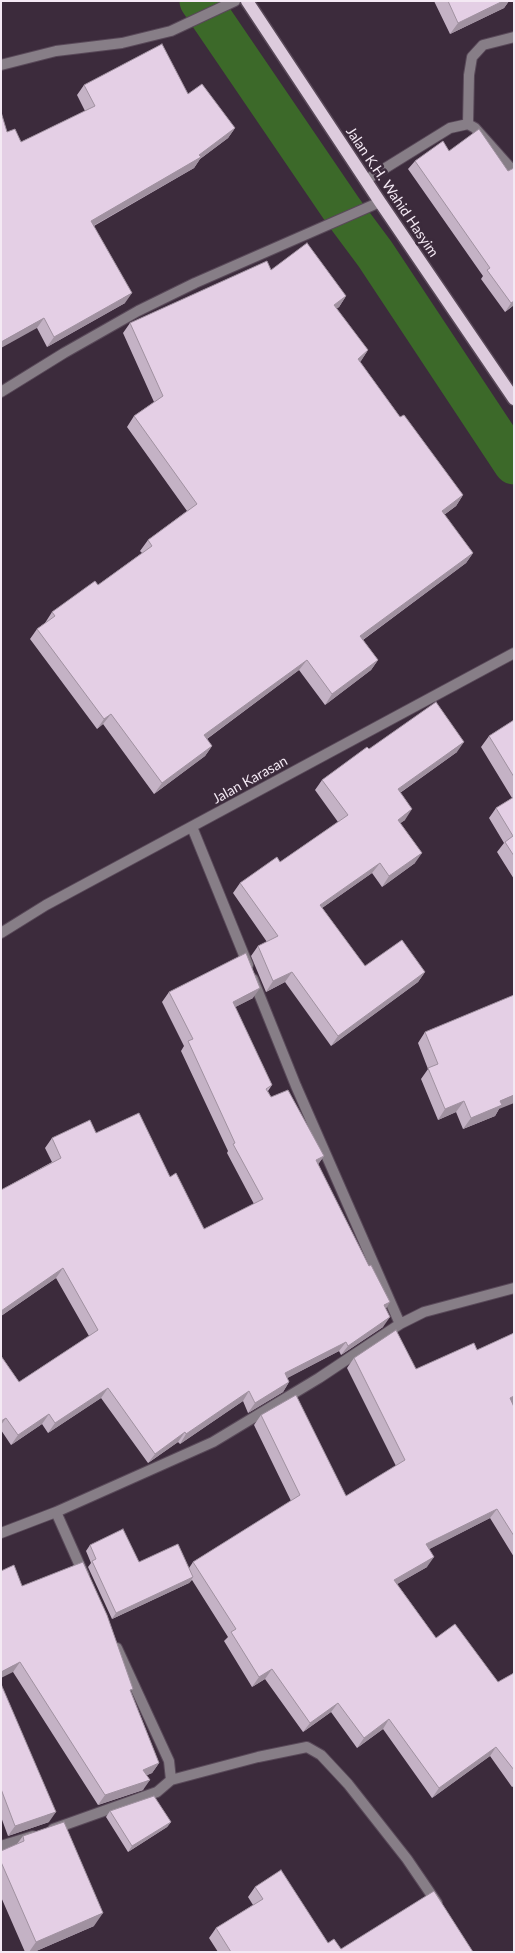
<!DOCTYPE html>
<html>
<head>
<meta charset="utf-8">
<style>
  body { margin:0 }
  #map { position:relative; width:515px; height:1953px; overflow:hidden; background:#3c2b3c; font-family:Lato,sans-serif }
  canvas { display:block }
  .frame { position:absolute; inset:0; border:2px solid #f4e9f4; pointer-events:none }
</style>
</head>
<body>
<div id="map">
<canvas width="515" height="1953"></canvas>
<div class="frame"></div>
</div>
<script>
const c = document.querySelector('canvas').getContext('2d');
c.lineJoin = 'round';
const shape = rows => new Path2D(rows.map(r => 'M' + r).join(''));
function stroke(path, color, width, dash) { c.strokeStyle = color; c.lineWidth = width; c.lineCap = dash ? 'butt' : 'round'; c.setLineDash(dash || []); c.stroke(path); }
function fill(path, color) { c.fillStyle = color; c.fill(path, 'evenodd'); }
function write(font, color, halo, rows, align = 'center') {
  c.font = font + ' Lato,sans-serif'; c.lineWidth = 5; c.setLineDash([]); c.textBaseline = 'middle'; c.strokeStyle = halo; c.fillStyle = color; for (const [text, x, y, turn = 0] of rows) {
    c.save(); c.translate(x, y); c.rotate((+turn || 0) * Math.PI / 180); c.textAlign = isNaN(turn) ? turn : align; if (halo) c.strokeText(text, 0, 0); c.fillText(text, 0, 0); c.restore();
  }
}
stroke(shape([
  [200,1,343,211,375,254,514,464]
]), '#3c6929', 41);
const street = shape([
  [1,65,56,51,122,43,171,31,235,1],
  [468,124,469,75,472,57,483,45,514,37],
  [366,180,450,128,468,124,475,128,514,172],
  [1,392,64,353,138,311,195,283,380,202],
  [192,827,248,965],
  [1,933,46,905,514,653],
  [253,979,296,1086,400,1324],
  [56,1512,84,1575],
  [1,1533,56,1512,213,1442,319,1378,400,1324,424,1312,514,1288],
  [171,1780,258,1757,307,1747,321,1755,348,1784,407,1859,437,1903],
  [53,1829,157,1792,171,1780,169,1761,117,1648],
  [1,1846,33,1836]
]);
const primary = shape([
  [247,1,380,202,514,399]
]);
stroke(street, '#594959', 12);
stroke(primary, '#594959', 15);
stroke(street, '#877e87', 10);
stroke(primary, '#ddcbdd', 12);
fill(shape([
  [434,1,509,1,504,8,450,34],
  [84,85,188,94,235,128,228,138,200,159,194,168,94,226,125,303,47,347,37,328,7,132,21,142,85,111,77,95],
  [449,151,508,171,514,168,514,305,505,312,481,279,483,276,408,169,415,161],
  [271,270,346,296,339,307,336,309,368,350,360,362,400,417,463,495,456,506,444,515,473,553,466,563,363,640,378,660,371,670,325,705,299,670,207,739,212,746,205,756,154,794,103,724,97,729,30,639,37,629,45,623,52,612,98,585,142,553,140,551,148,540,187,511,127,427,134,416,154,402,123,333,130,323],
  [514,720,514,879,497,852,504,843,489,818,496,808,512,798,481,747,489,736],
  [369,749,457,752,400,793,405,820,400,823,415,863,382,887,372,873,322,908,365,966,425,972,418,982,331,1046,285,982,266,992,251,956,258,946,267,942,233,893,240,883,280,862,338,822,315,790,322,780],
  [169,992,253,998,235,1007,272,1085,268,1091,271,1097,324,1156,318,1164,386,1309,383,1327,341,1355,339,1351,287,1378,289,1382,283,1392,248,1413,243,1401,180,1444,178,1442,148,1463,101,1398,48,1433,42,1424,11,1445,1,1430,1,1356,19,1382,89,1336,56,1278,1,1316,1,1190,52,1162,45,1148,52,1138,96,1133,170,1177,204,1229,254,1204,227,1153,228,1151,181,1051,184,1046,162,1002],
  [425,1032,499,1109,495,1116,463,1129,456,1112,438,1120,421,1079,428,1069,418,1043],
  [514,1333,514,1403,512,1403,514,1407,514,1557,490,1518,429,1549,427,1567,397,1584,436,1638,498,1682,514,1673,514,1786,512,1787,490,1756,432,1798,383,1729,357,1748,331,1712,303,1732,265,1679,252,1687,224,1641,228,1637,192,1580,189,1583,112,1619,88,1567,91,1563,86,1551,90,1545,139,1562,189,1568,193,1562,291,1501,254,1425,261,1415,346,1496,396,1466,347,1368,354,1358,416,1369,477,1350],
  [22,1586,131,1692,159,1763,152,1773,147,1775,143,1790,98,1805,13,1672],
  [1,1684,49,1822,8,1836,1,1817],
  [110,1811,171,1822,167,1827,128,1852,106,1817],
  [23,1836,94,1926,34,1952,25,1952,1,1897,1,1851,17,1844],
  [255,1887,328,1943,341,1949,473,1952,218,1952,209,1938,216,1928,253,1905,248,1897]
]), '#c4b2c5');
fill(shape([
  [503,1,509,1,504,8,450,34,458,23],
  [235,128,228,138,200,159,194,168,84,231,91,221,199,155],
  [132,293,125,303,47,347,54,337],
  [346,296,339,307,326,316,334,305],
  [514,301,514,305,505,312,511,303],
  [44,318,37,328,1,348,1,342],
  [368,350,361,361,350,369,358,359],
  [463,495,456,506,434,522,442,511],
  [473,553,466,563,353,647,360,636],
  [307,660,299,670,197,746,204,735],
  [378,660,371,670,325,705,332,694],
  [111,714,103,724,97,729,104,719],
  [464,742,457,752,391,799,398,789],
  [212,746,205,756,154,794,162,783],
  [412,809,405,820,391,830,398,820],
  [422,853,415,863,382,887,389,876],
  [380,863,372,873,312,915,320,905],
  [292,972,285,982,266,992,273,981],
  [425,972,418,982,331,1046,338,1036],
  [260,988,253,998,226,1012,233,1002],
  [514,1095,514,1103,499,1109,495,1116,463,1129,471,1118,500,1101],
  [464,1101,456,1112,438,1120,445,1109],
  [324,1156,317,1166,316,1160],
  [63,1268,56,1278,1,1316,1,1311],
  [390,1302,384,1312,384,1305],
  [390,1317,383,1327,341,1355,348,1346],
  [346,1342,339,1351,278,1383,285,1373],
  [289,1382,283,1392,248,1413,255,1403],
  [108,1388,101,1398,48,1433,55,1423],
  [249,1391,243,1401,180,1444,186,1434],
  [514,1396,514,1403,503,1408,510,1398],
  [49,1414,42,1424,11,1445,18,1435],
  [6,1418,1,1425,1,1421],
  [185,1432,178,1442,148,1463,155,1454],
  [497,1509,490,1518,420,1554,426,1544],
  [434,1557,427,1567,387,1590,394,1580],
  [193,1577,189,1583,112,1619,116,1613],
  [20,1662,13,1672,1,1678,1,1672],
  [272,1669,265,1679,252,1687,259,1677],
  [338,1703,331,1712,303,1732,310,1723],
  [389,1719,383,1729,357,1748,364,1738],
  [496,1747,490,1756,432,1798,439,1788],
  [159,1763,152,1773,136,1780,143,1770],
  [150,1780,143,1790,98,1805,105,1795],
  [56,1812,49,1822,8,1836,15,1826],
  [171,1822,167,1827,128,1852,132,1846],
  [103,1913,94,1926,34,1952,29,1952,36,1942]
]), '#a091a0');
const building = shape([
  [448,1,503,1,458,23,448,1],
  [162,44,188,94,202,84,235,128,199,155,201,157,91,221,132,293,54,337,44,318,1,342,1,112,7,132,15,129,21,142,95,106,84,85,162,44],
  [479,129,508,171,514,168,514,301,511,303,487,270,490,268,415,161,443,141,449,151,479,129],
  [307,243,346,296,334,305,368,350,358,359,400,417,404,415,463,495,442,511,473,553,360,636,378,660,332,694,307,660,204,735,212,746,162,783,111,714,104,719,37,629,55,616,52,612,95,581,98,585,152,546,148,540,197,504,134,416,163,396,130,323,267,261,271,270,307,243],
  [436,702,464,742,398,789,412,809,398,820,422,853,389,876,380,863,320,905,365,966,402,940,425,972,338,1036,292,972,273,981,258,946,278,936,240,883,277,857,280,862,348,815,322,780,367,747,369,749,436,702],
  [514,720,514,777,489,736,514,720],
  [514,797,514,856,505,842,513,836,496,808,514,797],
  [246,953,260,988,233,1002,272,1085,266,1089,271,1097,288,1090,324,1156,316,1160,369,1266,371,1265,390,1302,384,1305,390,1317,348,1346,346,1342,285,1373,289,1382,255,1403,249,1391,186,1434,185,1432,155,1454,108,1388,55,1423,49,1414,18,1435,6,1418,1,1421,1,1356,19,1382,98,1330,63,1268,1,1311,1,1190,61,1158,52,1138,90,1120,96,1133,139,1113,170,1177,176,1173,204,1229,263,1199,233,1144,235,1143,188,1041,193,1039,169,992,246,953],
  [514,995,514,1095,500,1101,502,1105,471,1118,464,1101,445,1109,428,1068,438,1064,425,1032,514,995],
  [396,1330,416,1369,474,1343,477,1350,514,1333,514,1396,510,1398,514,1407,514,1536,497,1509,426,1544,434,1557,394,1580,436,1638,455,1624,498,1682,514,1673,514,1770,496,1747,439,1788,389,1719,364,1738,338,1703,310,1723,272,1669,259,1677,231,1632,236,1629,193,1562,300,1495,261,1415,296,1395,346,1496,405,1460,354,1358,396,1330],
  [123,1529,139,1562,178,1544,193,1577,116,1613,92,1561,96,1559,90,1545,123,1529],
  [83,1562,107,1615,133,1689,130,1690,159,1763,143,1770,150,1780,105,1795,20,1662,1,1672,1,1571,14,1565,22,1586,83,1562],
  [1,1684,56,1812,15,1826,1,1789,1,1684],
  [154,1796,171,1822,132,1846,110,1811,154,1796],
  [64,1822,103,1913,36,1942,1,1862,1,1851,24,1841,23,1836,64,1822],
  [281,1870,328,1943,334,1939,341,1949,434,1891,473,1952,231,1952,216,1928,263,1899,255,1887,281,1870]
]);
fill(building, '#e4cfe5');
stroke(building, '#a091a0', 1);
write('14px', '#f4e9f4', '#3c2b3c', [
  ["Jalan K.H. Wahid Hasyim",392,192,56],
  ["Jalan Karasan",250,780,-29]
]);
</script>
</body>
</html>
